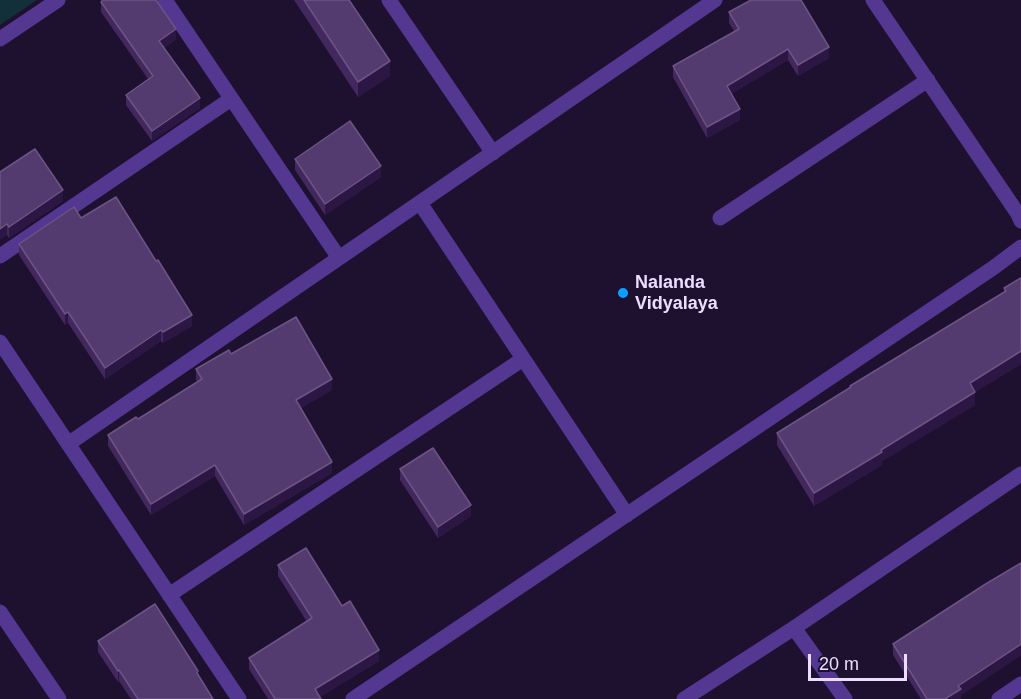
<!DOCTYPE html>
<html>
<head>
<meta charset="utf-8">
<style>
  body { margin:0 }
  #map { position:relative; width:1021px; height:699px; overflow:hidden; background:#1e102f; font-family:Arial,sans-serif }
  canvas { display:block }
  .scale { position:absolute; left:808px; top:654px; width:99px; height:27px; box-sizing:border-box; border:3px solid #ebddff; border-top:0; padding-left:8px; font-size:18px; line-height:21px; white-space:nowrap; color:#ebddff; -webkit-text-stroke:4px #1e102f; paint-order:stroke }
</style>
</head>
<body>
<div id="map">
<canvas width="1021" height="699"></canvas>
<div class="scale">20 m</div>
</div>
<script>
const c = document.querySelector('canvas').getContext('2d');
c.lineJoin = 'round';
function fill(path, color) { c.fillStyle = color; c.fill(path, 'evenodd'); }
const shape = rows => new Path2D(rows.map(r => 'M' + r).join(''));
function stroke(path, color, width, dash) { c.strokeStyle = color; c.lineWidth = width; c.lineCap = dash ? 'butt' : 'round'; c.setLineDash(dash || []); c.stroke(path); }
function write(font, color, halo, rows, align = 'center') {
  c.font = font + ' Arial,sans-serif'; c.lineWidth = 5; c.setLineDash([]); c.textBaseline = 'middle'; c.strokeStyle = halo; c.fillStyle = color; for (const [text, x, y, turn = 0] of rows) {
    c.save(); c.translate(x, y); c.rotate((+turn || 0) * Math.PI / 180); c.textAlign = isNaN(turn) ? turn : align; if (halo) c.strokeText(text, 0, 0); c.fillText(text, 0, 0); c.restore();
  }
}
fill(shape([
  [0,0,37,0,0,25]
]), '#123039');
stroke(shape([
  [165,0,339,258],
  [389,0,493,153],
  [873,0,1018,214,1021,221],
  [0,39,58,0],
  [420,203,627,515],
  [720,218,928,80],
  [0,256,231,99],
  [0,342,239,699],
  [68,444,715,0],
  [169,595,523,359],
  [794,628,845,699],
  [353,699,993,268,1021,247],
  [999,699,1021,684]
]), '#543791', 15);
stroke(shape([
  [0,612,59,699],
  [684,699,794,628,1021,474]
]), '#543791', 15);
fill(shape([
  [294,0,349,0,390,76,358,97],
  [101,2,176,39,164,48,200,108,152,141,126,105,126,95,148,79,101,12],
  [729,12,829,58,798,76,788,60,731,94,740,120,707,138,673,77,673,66,734,31,729,23],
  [295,159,381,177,325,215,295,170],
  [0,172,63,201,9,238,7,235],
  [81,218,192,326,163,343,161,341,105,379,68,323,65,325,19,255,19,244],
  [1021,278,1021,364,975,392,975,405,882,461,882,465,814,506,777,445,777,433,850,388,850,386,1004,292,1004,288],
  [231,354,332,390,301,408,332,473,244,525,215,476,151,515,108,446,108,435,138,419,198,382,196,380,196,369],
  [400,469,471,516,438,538,400,480],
  [1021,563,1021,655,961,695,961,699,921,699,893,655,893,644],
  [278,565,342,606,379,661,320,697,321,699,268,699,249,669,249,658,307,622,278,576],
  [98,641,198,675,213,699,131,699,119,681,118,682,98,652]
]), '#42285d');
fill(shape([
  [176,29,176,39,159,51,159,41],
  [829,47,829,58,798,76,798,65],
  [788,49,788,60,727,97,727,86],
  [390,61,390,76,358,97,358,82],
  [200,98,200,108,152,141,152,131],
  [740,109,740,120,707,138,707,127],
  [381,166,381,177,325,215,325,204],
  [63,190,63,201,9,238,9,227],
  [7,224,7,235,0,240,0,229],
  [68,312,68,323,65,325,65,314],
  [192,315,192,326,163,343,163,332],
  [161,330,161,341,105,379,105,368],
  [1021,351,1021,364,970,395,970,383],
  [332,379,332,390,296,411,296,400],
  [975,392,975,405,882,461,882,465,814,506,814,493,881,450],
  [332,462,332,473,244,525,244,514],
  [215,465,215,476,151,515,151,504],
  [471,505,471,516,438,538,438,527],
  [1021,644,1021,655,961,695,961,699,945,699,958,686],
  [379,650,379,661,317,699,315,689],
  [119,670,119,681,118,682,118,671]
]), '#2c1643');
const building = shape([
  [103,0,156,0,176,29,159,41,200,98,152,131,126,95,153,76,101,2,103,0],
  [304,0,349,0,390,61,358,82,304,0],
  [751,0,801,0,829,47,798,65,788,49,727,86,740,109,707,127,673,66,739,29,729,12,751,0],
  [350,121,381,166,325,204,295,159,350,121],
  [35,149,63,190,9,227,7,224,0,229,0,172,35,149],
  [116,197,156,261,158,260,192,315,163,332,161,330,105,368,68,312,65,314,19,244,74,207,81,218,116,197],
  [1021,278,1021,351,970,383,975,392,881,450,882,452,814,493,777,433,851,387,850,386,1006,291,1004,288,1021,278],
  [296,317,332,379,296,400,332,462,244,514,215,465,151,504,108,435,136,417,138,419,202,379,196,369,229,350,231,354,296,317],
  [433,448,471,505,438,527,400,469,433,448],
  [306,548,342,606,350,601,379,650,315,689,321,699,275,699,249,658,312,618,278,565,306,548],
  [1021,563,1021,644,958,686,961,689,945,699,927,699,893,644,984,585,1021,563],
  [155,604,198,671,197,673,213,699,138,699,119,670,118,671,98,641,155,604]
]);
fill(building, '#543b6f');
stroke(building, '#6c5485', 1.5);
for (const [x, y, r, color] of [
  [623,293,6,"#09a1ff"]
]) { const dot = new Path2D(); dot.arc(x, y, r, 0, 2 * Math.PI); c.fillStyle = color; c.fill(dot); stroke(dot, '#1e102f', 2); }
write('bold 18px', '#ebddff', '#1e102f', [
  ["Nalanda",635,283],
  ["Vidyalaya",635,304]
], 'left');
</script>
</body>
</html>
